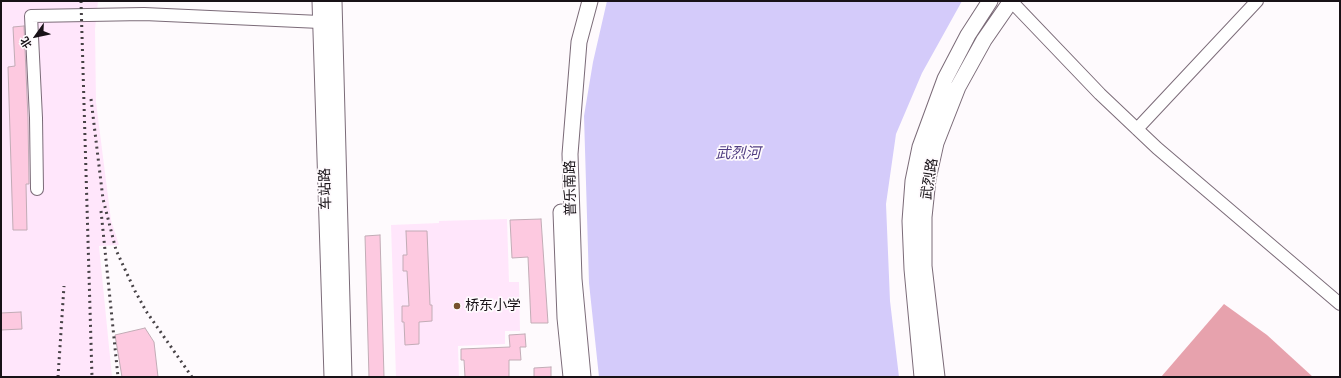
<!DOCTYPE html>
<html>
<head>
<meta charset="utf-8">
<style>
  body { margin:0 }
  #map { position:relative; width:1341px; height:378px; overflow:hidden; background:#fefafd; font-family:Helvetica,"Noto Sans SC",sans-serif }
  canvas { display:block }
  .frame { position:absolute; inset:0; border:2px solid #181217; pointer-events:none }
  .north { position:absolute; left:16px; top:16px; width:40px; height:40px; -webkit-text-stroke:3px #fefafd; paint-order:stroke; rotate:237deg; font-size:11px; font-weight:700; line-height:16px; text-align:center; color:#181217 }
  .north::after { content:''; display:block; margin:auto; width:14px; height:18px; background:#181217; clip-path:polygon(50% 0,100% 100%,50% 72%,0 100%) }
</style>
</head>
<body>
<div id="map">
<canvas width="1341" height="378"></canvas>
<div class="frame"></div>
<div class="north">北</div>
</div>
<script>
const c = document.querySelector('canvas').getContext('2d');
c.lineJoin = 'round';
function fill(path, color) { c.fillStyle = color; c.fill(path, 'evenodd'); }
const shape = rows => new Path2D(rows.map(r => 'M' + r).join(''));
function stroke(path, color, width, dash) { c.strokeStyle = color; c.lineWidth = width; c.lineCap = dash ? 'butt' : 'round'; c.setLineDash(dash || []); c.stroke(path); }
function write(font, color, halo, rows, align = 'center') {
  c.font = font + ' Helvetica,"Noto Sans SC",sans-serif'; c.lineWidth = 3.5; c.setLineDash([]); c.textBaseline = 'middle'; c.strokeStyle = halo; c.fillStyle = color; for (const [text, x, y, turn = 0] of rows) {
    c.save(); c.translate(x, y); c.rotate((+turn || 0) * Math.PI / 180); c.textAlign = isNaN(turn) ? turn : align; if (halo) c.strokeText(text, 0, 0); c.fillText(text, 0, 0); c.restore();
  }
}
fill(shape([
  [1,1,98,1,95,29,96,102,111,220,119,245,99,246,112,377,1,377],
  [507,219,509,282,519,282,520,331,505,331,505,344,458,346,459,377,396,377,391,225,439,223,439,221]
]), '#ffe6fb');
fill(shape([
  [1224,304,1267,335,1313,377,1161,377]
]), '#e7a2ad');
fill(shape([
  [607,1,962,1,922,73,896,134,886,204,890,301,899,377,599,377,589,283,584,116,593,62]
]), '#d4cbfa');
const building = shape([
  [24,26,28,118,29,184,26,184,27,230,13,230,8,67,15,66,13,27,24,26],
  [541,219,548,323,531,323,528,257,512,258,510,220,541,219],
  [406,231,427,231,430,305,432,305,432,321,419,322,419,344,405,345,404,322,402,322,402,306,409,306,407,271,403,271,403,255,407,255,406,231],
  [380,235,384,377,369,377,365,236,380,235],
  [21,312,22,329,1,330,1,313,21,312],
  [145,328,154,342,158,377,122,377,115,335,145,328],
  [525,334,526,347,520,347,521,360,509,360,509,377,465,377,464,360,461,360,461,349,510,347,509,335,525,334],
  [551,367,551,377,534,377,534,368,551,367]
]);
fill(building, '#fdc9e0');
stroke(building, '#c2acb6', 1);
const minor = shape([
  [1011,1,1100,94,1157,148,1340,304],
  [1137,129,1257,1],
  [37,189,36,118,31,16,144,14,320,22]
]);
const major = shape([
  [320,1,332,377],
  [334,1,344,377],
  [561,212,565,318,571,377],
  [583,377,574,279,570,154,579,42,590,1],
  [922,377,912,269,910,221,913,181,920,147,945,79,968,35,990,1],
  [937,377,924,266,924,217,928,179,936,143,958,87,984,40,1011,1]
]);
const highway = shape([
  [1011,1,1012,1]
]);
stroke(minor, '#7b6b78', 14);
stroke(major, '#7b6b78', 17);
stroke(highway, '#7b6b78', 19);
stroke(minor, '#fff', 12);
stroke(major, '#fff', 15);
stroke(highway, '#fff', 17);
stroke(shape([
  [81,1,92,377],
  [91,99,103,199,116,250,135,291,146,311,192,377],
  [101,211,118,377],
  [58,377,64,286]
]), '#474246', 3, [2, 4]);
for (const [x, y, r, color] of [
  [457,306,4,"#76512c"]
]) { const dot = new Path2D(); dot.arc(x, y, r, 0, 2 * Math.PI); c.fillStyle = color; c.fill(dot); stroke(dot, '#fefafd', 1.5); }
write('14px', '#181217', '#fefafd', [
  ["武烈路",930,179,-81],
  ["普乐南路",571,188,-91],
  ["车站路",326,189,-92]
]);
write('14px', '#181217', '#fefafd', [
  ["桥东小学",465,306]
], 'left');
write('italic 15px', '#503d82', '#fefafd', [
  ["武烈河",738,154]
]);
</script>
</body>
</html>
